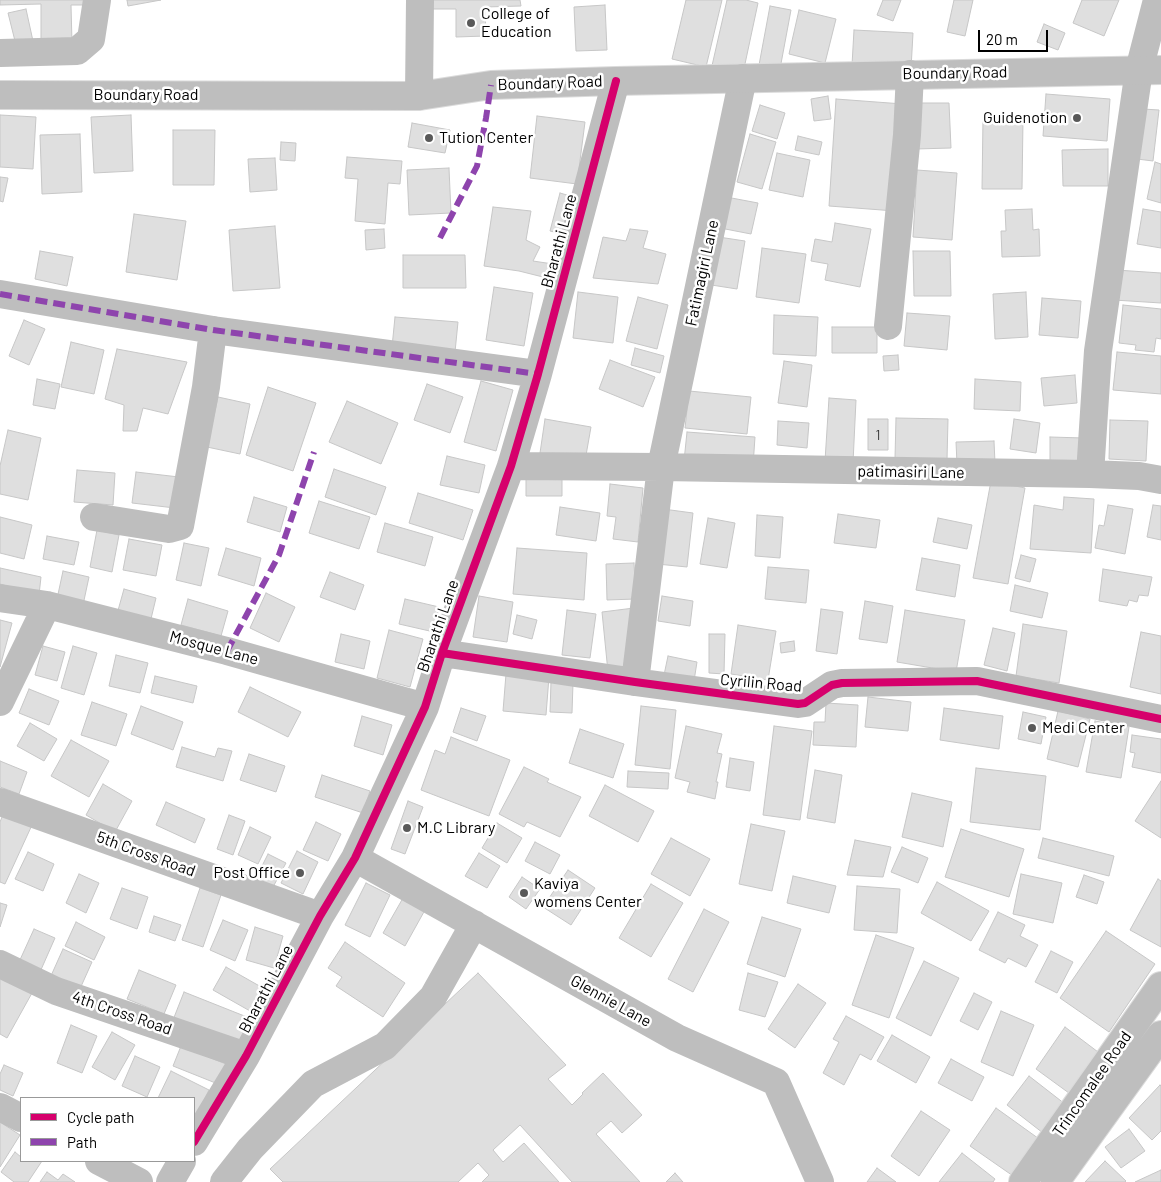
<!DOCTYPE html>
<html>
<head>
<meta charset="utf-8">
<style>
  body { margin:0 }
  #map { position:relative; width:1161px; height:1182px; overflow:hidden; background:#fff; font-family:Barlow,sans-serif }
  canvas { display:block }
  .legend { position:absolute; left:20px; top:1097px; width:175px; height:65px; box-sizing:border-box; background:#fff; border:1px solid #999; margin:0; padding:6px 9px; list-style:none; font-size:15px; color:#000 }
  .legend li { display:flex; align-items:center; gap:10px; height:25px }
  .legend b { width:25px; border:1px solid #999 }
  .scale { position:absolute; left:978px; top:30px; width:70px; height:22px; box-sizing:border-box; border:2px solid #000; border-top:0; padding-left:6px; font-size:15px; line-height:18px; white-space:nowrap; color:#000; -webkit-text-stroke:4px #fff; paint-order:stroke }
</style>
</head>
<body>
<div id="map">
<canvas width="1161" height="1182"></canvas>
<ul class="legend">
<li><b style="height:6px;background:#d6006c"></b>Cycle path</li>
<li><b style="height:6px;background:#8e44ad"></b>Path</li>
</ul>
<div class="scale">20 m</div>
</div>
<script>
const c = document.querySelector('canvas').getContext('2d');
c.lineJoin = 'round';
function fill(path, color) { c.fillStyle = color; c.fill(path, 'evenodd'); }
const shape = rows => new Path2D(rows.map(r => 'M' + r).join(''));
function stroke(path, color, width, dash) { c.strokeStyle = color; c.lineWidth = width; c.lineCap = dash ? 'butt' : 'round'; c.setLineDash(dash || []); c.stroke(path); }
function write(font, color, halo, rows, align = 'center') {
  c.font = font + ' Barlow,sans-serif'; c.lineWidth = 5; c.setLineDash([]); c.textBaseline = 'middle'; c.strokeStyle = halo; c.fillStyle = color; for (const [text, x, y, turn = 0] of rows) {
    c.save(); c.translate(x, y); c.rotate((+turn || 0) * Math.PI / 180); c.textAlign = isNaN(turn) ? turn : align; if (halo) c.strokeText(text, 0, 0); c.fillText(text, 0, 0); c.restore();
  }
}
const building = shape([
  [0,0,89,0,89,5,71,5,72,43,41,44,41,4,0,5,0,0],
  [127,0,161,0,128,6,127,0],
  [430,0,520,0,521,6,485,7,486,36,456,37,456,9,431,9,430,0],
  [686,0,722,0,706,67,672,59,686,0],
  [727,0,746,0,758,3,742,78,711,70,727,0],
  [883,0,901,0,893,21,877,15,883,0],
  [954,0,973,0,965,36,947,32,954,0],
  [1082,0,1119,0,1104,36,1073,23,1082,0],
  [605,5,607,50,576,51,574,7,605,5],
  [770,6,791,10,780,69,759,65,770,6],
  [26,9,33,41,16,45,8,13,26,9],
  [799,10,836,19,825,63,789,54,799,10],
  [1044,24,1065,33,1058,50,1037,42,1044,24],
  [854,30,913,33,911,69,852,65,854,30],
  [1046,94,1110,99,1107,141,1043,136,1046,94],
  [828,96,831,119,814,121,811,99,828,96],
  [836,99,903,104,895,211,829,206,836,99],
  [914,103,949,103,951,148,916,149,914,103],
  [760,105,785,113,777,139,752,131,760,105],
  [1143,109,1159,110,1153,161,1137,159,1143,109],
  [0,115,36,117,33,169,0,167,0,115],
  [131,115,133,171,94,173,91,117,131,115],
  [537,116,585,122,577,184,530,178,537,116],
  [983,119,1023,120,1022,189,982,189,983,119],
  [412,123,450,130,445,153,408,147,412,123],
  [173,130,215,130,214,185,173,185,173,130],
  [80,134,82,192,42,194,40,135,80,134],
  [750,134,776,142,762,189,737,182,750,134],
  [798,136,822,142,819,155,795,150,798,136],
  [281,142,296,143,295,161,280,160,281,142],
  [1108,149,1108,186,1063,186,1062,150,1108,149],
  [777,153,810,160,803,197,769,190,777,153],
  [347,157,402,161,400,184,388,183,385,224,355,221,358,179,345,178,347,157],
  [275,158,277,190,250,192,248,159,275,158],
  [1155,162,1161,164,1161,203,1147,199,1155,162],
  [449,168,451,213,409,215,407,170,449,168],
  [917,170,957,173,952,240,913,237,917,170],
  [0,177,8,178,3,202,0,201,0,177],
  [560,193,577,198,567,235,550,231,560,193],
  [721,196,758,203,751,234,715,227,721,196],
  [493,207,531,211,526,240,540,247,533,261,553,264,543,277,519,271,484,266,493,207],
  [1032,209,1033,230,1039,229,1040,256,1002,257,1001,231,1006,231,1005,210,1032,209],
  [1143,209,1161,212,1161,248,1137,244,1143,209],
  [134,214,186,221,177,280,126,272,134,214],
  [835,223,871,229,860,287,825,280,828,264,811,261,815,239,832,242,835,223],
  [275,226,280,288,233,291,229,230,275,226],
  [384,229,385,248,366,250,365,230,384,229],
  [630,229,648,231,643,248,666,254,658,284,593,278,603,237,626,241,630,229],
  [712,236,745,241,737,289,705,284,712,236],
  [762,248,806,254,799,303,756,297,762,248],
  [40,251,73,257,67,286,35,279,40,251],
  [913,251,950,251,951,296,914,296,913,251],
  [403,255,465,255,466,288,403,288,403,255],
  [1116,270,1161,273,1161,303,1114,300,1116,270],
  [494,287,533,293,524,346,486,340,494,287],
  [578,292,618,297,613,343,573,338,578,292],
  [1026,292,1028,337,995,339,993,294,1026,292],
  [638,297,668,305,657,349,626,341,638,297],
  [1042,298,1081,301,1078,338,1039,335,1042,298],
  [1123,305,1161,309,1161,339,1156,338,1154,352,1135,350,1136,345,1119,343,1123,305],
  [907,313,950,316,947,350,904,346,907,313],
  [774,315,818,317,816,356,773,354,774,315],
  [395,317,458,322,455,352,392,347,395,317],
  [24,320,45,329,29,365,9,356,24,320],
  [832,327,877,327,877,353,832,353,832,327],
  [71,342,104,350,94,394,61,387,71,342],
  [635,348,664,356,660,373,631,365,635,348],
  [117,349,187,362,168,414,143,408,137,431,123,431,124,405,105,399,117,349],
  [1117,352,1161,356,1161,394,1113,390,1117,352],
  [898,355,899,370,884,371,883,356,898,355],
  [610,360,655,377,643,407,599,389,610,360],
  [784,361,812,365,807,407,778,403,784,361],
  [1075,375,1077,403,1044,406,1041,378,1075,375],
  [37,379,60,384,55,409,33,405,37,379],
  [975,379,1021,382,1020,411,974,409,975,379],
  [481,381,513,390,496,451,464,442,481,381],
  [427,384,463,397,450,433,414,420,427,384],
  [268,387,316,403,293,471,246,455,268,387],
  [689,391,751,397,747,434,685,428,689,391],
  [218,397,250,404,240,454,207,447,218,397],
  [829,398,856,400,853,463,825,461,829,398],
  [347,401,398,423,381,464,329,442,347,401],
  [896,418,948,419,947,460,895,458,896,418],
  [545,419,591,427,585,461,540,453,545,419],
  [868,419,888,419,888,450,868,450,868,419],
  [1014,419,1040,423,1036,453,1010,449,1014,419],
  [1110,420,1148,421,1146,461,1109,459,1110,420],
  [778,421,809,423,807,448,777,445,778,421],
  [8,430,41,438,28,500,0,494,0,466,8,430],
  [687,432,755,437,753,466,684,461,687,432],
  [1050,437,1084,438,1083,467,1050,467,1050,437],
  [994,441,995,463,957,464,956,442,994,441],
  [447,456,485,465,479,493,440,485,447,456],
  [334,469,386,487,376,515,325,497,334,469],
  [77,470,115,473,113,505,74,502,77,470],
  [136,472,179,477,175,508,132,503,136,472],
  [526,474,562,474,562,496,526,496,526,474],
  [991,481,1025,488,1008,584,973,578,991,481],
  [610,484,643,488,638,542,613,539,616,517,607,516,610,484],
  [418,493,473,510,463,540,409,523,418,493],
  [254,497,287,507,280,532,247,522,254,497],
  [1064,497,1094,499,1091,553,1030,549,1034,505,1063,510,1064,497],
  [319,501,370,517,359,549,309,533,319,501],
  [1108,505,1133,509,1125,554,1095,548,1099,525,1104,526,1108,505],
  [1153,505,1161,506,1161,540,1147,537,1153,505],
  [560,507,600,513,596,541,556,535,560,507],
  [663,509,693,513,687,567,657,564,663,509],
  [838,514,880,520,876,548,834,543,838,514],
  [757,515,783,517,780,558,755,556,757,515],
  [0,517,32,525,24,559,0,553,0,517],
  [708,518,735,523,727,568,700,564,708,518],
  [938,518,972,525,967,549,933,542,938,518],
  [385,523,433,537,425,566,377,552,385,523],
  [97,530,119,535,112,572,90,567,97,530],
  [47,536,79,542,74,565,43,559,47,536],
  [129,539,162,545,156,576,123,570,129,539],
  [184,543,209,548,201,586,176,580,184,543],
  [226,548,261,558,254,586,218,575,226,548],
  [517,548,587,553,584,600,513,594,517,548],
  [1021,555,1036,559,1030,582,1015,578,1021,555],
  [922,558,960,565,955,597,916,590,922,558],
  [634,563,636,599,607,600,606,564,634,563],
  [768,567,809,570,806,603,765,599,768,567],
  [0,568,41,577,39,595,0,584,0,568],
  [1103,569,1152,577,1148,596,1139,595,1137,602,1129,600,1127,606,1099,601,1103,569],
  [63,571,89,577,83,605,57,599,63,571],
  [330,572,364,585,355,610,320,597,330,572],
  [1015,585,1048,593,1042,618,1010,611,1015,585],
  [124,589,156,598,150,623,117,614,124,589],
  [266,593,295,607,279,642,250,628,266,593],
  [479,596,513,602,507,642,473,637,479,596],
  [662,596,693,601,690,626,658,621,662,596],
  [188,599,228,611,221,636,181,625,188,599],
  [405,599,439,607,434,632,399,624,405,599],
  [865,601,893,606,887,643,859,639,865,601],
  [634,608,628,670,608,672,602,612,634,608],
  [821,609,843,612,837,654,816,651,821,609],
  [567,610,596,614,590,658,562,655,567,610],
  [905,610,965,620,956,672,897,662,905,610],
  [517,615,537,620,532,639,513,634,517,615],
  [0,620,12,623,0,667,0,620],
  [1023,624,1067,631,1059,683,1016,676,1023,624],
  [738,625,776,631,768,680,731,674,738,625],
  [993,628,1015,633,1007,671,984,665,993,628],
  [389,630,423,639,410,687,377,678,389,630],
  [1141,632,1161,636,1161,694,1130,687,1141,632],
  [341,634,370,641,364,669,335,662,341,634],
  [709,634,725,634,724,674,709,673,709,634],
  [794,641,795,651,781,653,780,643,794,641],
  [43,646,65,652,57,681,35,675,43,646],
  [73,646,97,653,84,695,61,688,73,646],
  [116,655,148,663,140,693,109,686,116,655],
  [668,656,697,662,694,681,664,675,668,656],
  [506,674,549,677,546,715,503,711,506,674],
  [155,676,197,686,193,703,151,693,155,676],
  [551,682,573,683,572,713,550,712,551,682],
  [250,687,301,712,288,737,238,712,250,687],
  [29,689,59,701,49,725,19,713,29,689],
  [868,697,911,702,908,731,865,727,868,697],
  [92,702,127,714,116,746,81,735,92,702],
  [826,703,858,705,856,747,813,745,814,722,825,722,826,703],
  [141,706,183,722,173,750,131,734,141,706],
  [641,706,676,710,670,769,635,765,641,706],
  [461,708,486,716,477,741,453,732,461,708],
  [944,708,1003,716,999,749,940,740,944,708],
  [1058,711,1090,719,1078,767,1047,759,1058,711],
  [1023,712,1046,717,1041,744,1018,739,1023,712],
  [362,716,392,725,383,755,354,746,362,716],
  [1095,721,1129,727,1121,778,1086,772,1095,721],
  [30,723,57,739,44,761,17,746,30,723],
  [686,726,722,734,717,753,722,754,716,782,718,782,715,799,687,792,690,782,675,778,686,726],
  [774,726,812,731,800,820,763,815,774,726],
  [580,729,624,744,613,778,569,763,580,729],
  [1132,735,1161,739,1161,773,1132,767,1135,753,1130,752,1132,735],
  [451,737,510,760,489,816,421,790,435,750,445,754,451,737],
  [71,740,109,761,89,797,51,776,71,740],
  [182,747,215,757,218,748,232,751,223,781,176,767,182,747],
  [249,754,285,766,276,792,240,780,249,754],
  [730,758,754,762,750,791,726,787,730,758],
  [0,761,27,772,19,794,0,787,0,761],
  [524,767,549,779,547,782,581,797,560,837,527,822,524,827,499,814,524,767],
  [976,768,1046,776,1040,830,970,822,976,768],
  [815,770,842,775,835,823,807,818,815,770],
  [628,771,669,773,668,789,627,787,628,771],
  [322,775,370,791,363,813,315,797,322,775],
  [1161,781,1161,838,1135,821,1161,781],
  [103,784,132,801,115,832,86,815,103,784],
  [605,785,654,811,638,842,589,816,605,785],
  [912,793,952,802,943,847,902,837,912,793],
  [408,801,423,807,405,854,391,849,408,801],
  [166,802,205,819,195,843,156,825,166,802],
  [4,812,32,825,5,884,0,882,0,822,4,812],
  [229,815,245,821,233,855,217,849,229,815],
  [316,822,341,834,328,861,303,850,316,822],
  [497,823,522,838,507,863,482,848,497,823],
  [751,824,785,831,772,891,739,884,751,824],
  [250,827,271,837,258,864,238,855,250,827],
  [961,829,1024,849,1009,897,945,877,961,829],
  [671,838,710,859,690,896,651,874,671,838],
  [1043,838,1114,856,1109,876,1038,858,1043,838],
  [855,840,891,847,883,877,847,875,855,840],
  [535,842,560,855,550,874,525,861,535,842],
  [902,847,928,858,918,883,891,872,902,847],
  [297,851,318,862,303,894,281,883,297,851],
  [28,852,54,864,43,891,15,879,28,852],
  [479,853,500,866,487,888,465,876,479,853],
  [268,854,286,863,273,887,256,878,268,854],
  [568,870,595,888,571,925,543,907,568,870],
  [79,874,99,883,86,913,66,903,79,874],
  [1021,874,1062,883,1053,923,1013,914,1021,874],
  [1084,875,1104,882,1097,904,1076,897,1084,875],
  [793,876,836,886,829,913,787,903,793,876],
  [522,877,540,889,526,909,509,897,522,877],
  [1158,879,1161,881,1161,947,1130,930,1158,879],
  [937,882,989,911,971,941,921,913,937,882],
  [366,883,390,895,370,937,345,925,366,883],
  [651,884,683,903,651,957,619,938,651,884],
  [857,886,900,889,897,933,854,930,857,886],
  [122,888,148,897,137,929,110,919,122,888],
  [200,888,221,895,203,947,182,940,200,888],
  [403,898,425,910,405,946,383,933,403,898],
  [0,903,7,905,0,927,0,903],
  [704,909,729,922,693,992,668,979,704,909],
  [998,912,1025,925,1020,936,1038,945,1026,967,1008,958,1005,963,979,950,998,912],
  [154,916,181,925,175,941,149,932,154,916],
  [762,917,801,929,785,977,747,964,762,917],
  [223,920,248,930,235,961,210,950,223,920],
  [76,922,105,937,94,960,65,946,76,922],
  [255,927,283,936,274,968,246,960,255,927],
  [34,929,55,938,40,972,19,962,34,929],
  [1106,931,1155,964,1109,1032,1060,998,1106,931],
  [876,935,914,948,889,1018,852,1005,876,935],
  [345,942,405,983,383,1017,336,986,342,977,328,968,345,942],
  [63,949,92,962,79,991,50,978,63,949],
  [1051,951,1073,962,1057,993,1035,982,1051,951],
  [924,961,959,978,931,1036,896,1018,924,961],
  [226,967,263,988,250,1011,213,990,226,967],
  [139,970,176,985,164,1014,127,999,139,970],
  [478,973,566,1065,548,1079,572,1105,583,1094,582,1093,603,1073,642,1115,622,1133,611,1121,596,1134,640,1182,572,1182,520,1125,493,1150,503,1162,524,1143,559,1182,482,1182,489,1175,478,1163,458,1182,283,1182,270,1169,478,973],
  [748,973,778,982,765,1017,739,1010,748,973],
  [0,976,37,984,7,1038,0,1034,0,976],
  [798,984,826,1003,795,1048,768,1029,798,984],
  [184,992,252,1019,241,1047,173,1020,184,992],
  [974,993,992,1002,978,1030,960,1021,974,993],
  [1001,1011,1034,1025,1013,1076,981,1062,1001,1011],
  [846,1016,884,1037,871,1060,860,1054,844,1085,823,1073,839,1042,833,1039,846,1016],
  [71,1025,97,1036,82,1073,57,1063,71,1025],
  [1065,1027,1102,1055,1073,1096,1036,1069,1065,1027],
  [112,1032,135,1045,115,1080,92,1067,112,1032],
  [892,1035,930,1057,916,1083,877,1061,892,1035],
  [181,1046,231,1066,223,1086,173,1066,181,1046],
  [135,1056,160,1067,147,1097,122,1086,135,1056],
  [951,1059,984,1077,972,1101,938,1083,951,1059],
  [4,1065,23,1073,13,1096,0,1090,0,1074,4,1065],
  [171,1071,209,1090,196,1117,194,1116,194,1098,158,1098,171,1071],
  [1029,1076,1065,1104,1043,1133,1007,1105,1029,1076],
  [1160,1085,1161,1086,1161,1131,1152,1140,1129,1118,1160,1085],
  [996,1108,1042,1141,1016,1178,970,1146,996,1108],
  [921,1111,950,1130,919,1176,891,1156,921,1111],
  [0,1122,20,1135,0,1167,0,1122],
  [1129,1129,1145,1151,1121,1168,1105,1147,1129,1129],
  [15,1152,21,1157,21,1161,42,1161,28,1182,14,1182,1,1172,15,1152],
  [962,1153,995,1179,993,1182,939,1182,962,1153],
  [1105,1161,1126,1181,1125,1182,1085,1182,1105,1161],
  [877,1168,896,1182,867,1182,877,1168],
  [1161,1170,1161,1182,1135,1182,1161,1170],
  [47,1172,58,1180,63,1174,75,1182,40,1182,47,1172],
  [675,1173,683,1182,666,1182,675,1173]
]);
fill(building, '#dfdfdf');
stroke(building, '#c7c7c7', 1);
const major = shape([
  [0,95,419,96,491,85,616,81,1161,70]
]);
const highway = shape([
  [1023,1182,1161,986],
  [1055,1182,1161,1035]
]);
stroke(major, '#dbdbdb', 30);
stroke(highway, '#dbdbdb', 30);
stroke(shape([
  [0,53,77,51,91,39,97,0],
  [419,96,420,0],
  [0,294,213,330,538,374],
  [888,326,907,135,910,74],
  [511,466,661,467,1090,474,1139,476,1161,480],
  [1090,474,1098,351,1139,70,1157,0],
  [94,517,169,529,180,526,206,387,213,330],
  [0,598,47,605,227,651,425,707],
  [442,653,635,682,798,704,805,703,832,685,842,683,977,681,1161,719],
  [635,682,661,467,743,78],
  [0,702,47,605],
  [0,802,320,916],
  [355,858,677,1038,776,1082,820,1182],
  [0,964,56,991,246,1056],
  [0,1107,21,1118],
  [194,1142,246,1056,320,916,355,858,425,707,442,653,511,466,538,374,616,81],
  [99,1161,139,1182],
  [170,1182,182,1161],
  [224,1182,250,1149,313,1084,385,1046,433,997,474,924]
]), '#bebebe', 28);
stroke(major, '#bebebe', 28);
stroke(highway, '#bebebe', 28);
stroke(shape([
  [440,238,477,166,486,118,491,85],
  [0,294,213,330,538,374],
  [227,651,279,555,314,452]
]), '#8e44ad', 6, [12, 6]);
stroke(shape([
  [442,653,635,682,798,704,805,703,832,685,842,683,977,681,1161,719],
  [194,1142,246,1056,320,916,355,858,425,707,442,653,511,466,538,374,616,81]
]), '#d6006c', 8);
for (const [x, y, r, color] of [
  [471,23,5,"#595959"],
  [1077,118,5,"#595959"],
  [429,138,5,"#595959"],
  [1032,728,5,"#595959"],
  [407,828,5,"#595959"],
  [300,873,5,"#595959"],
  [524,893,5,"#595959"]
]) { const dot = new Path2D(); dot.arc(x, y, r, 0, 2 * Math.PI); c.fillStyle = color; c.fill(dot); stroke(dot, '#fff', 2); }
write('14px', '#383838', null, [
  ["1",878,435]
]);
write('16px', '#000', '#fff', [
  ["College of",481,14],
  ["Education",481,32],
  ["Guidenotion",1067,118,"right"],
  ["Tution Center",439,138],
  ["Medi Center",1042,728],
  ["M.C Library",417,828],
  ["Post Office",290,873,"right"],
  ["Kaviya",534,884],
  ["womens Center",534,902]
], 'left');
write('16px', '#000', '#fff', [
  ["Boundary Road",955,73,-1],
  ["Boundary Road",550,83,-2],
  ["Boundary Road",146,95],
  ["Bharathi Lane",559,241,-75],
  ["Fatimagiri Lane",702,273,-78],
  ["patimasiri Lane",911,472,1],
  ["Bharathi Lane",438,626,-71],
  ["Mosque Lane",214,648,15],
  ["Cyrilin Road",761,683,5],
  ["5th Cross Road",146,854,20],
  ["Bharathi Lane",266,989,-62],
  ["Glennie Lane",611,1001,29],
  ["4th Cross Road",122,1013,19],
  ["Trincomalee Road",1092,1084,-55]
]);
</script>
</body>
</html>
